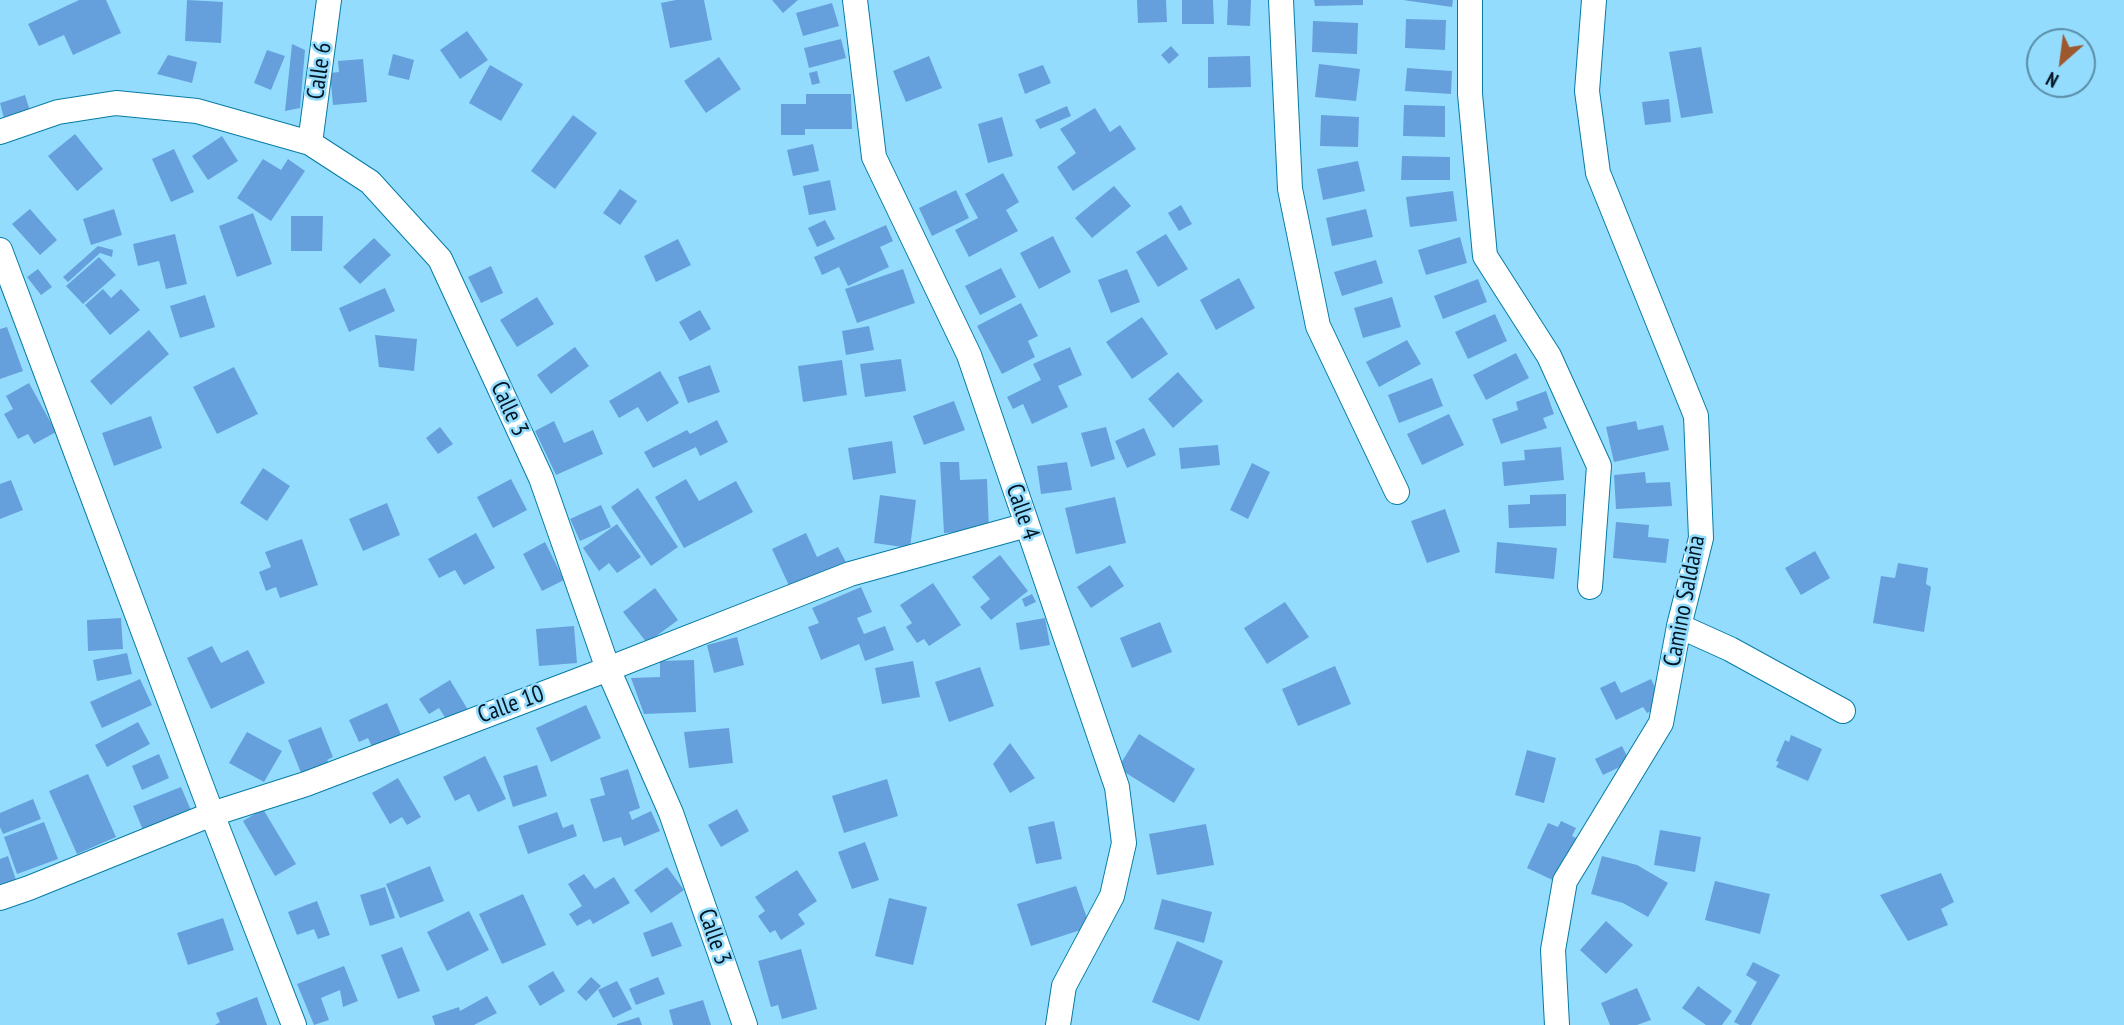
<!DOCTYPE html>
<html>
<head>
<meta charset="utf-8">
<style>
  body { margin:0 }
  #map { position:relative; width:2124px; height:1025px; overflow:hidden; background:#94dcfe; font-family:"PT Sans Narrow",sans-serif }
  canvas { display:block }
  .north { position:absolute; left:2026px; top:28px; width:70px; height:70px; box-sizing:border-box; background:#94dcfe; border:2px solid #598da6; border-radius:50%; rotate:208deg; font-size:19px; font-weight:700; line-height:28px; text-align:center; color:#001622 }
  .north::after { content:''; display:block; margin:auto; width:24px; height:32px; background:#9e582e; clip-path:polygon(50% 0,100% 100%,50% 72%,0 100%) }
</style>
</head>
<body>
<div id="map">
<canvas width="2124" height="1025"></canvas>
<div class="north">N</div>
</div>
<script>
const c = document.querySelector('canvas').getContext('2d');
c.lineJoin = 'round';
function fill(path, color) { c.fillStyle = color; c.fill(path, 'evenodd'); }
const shape = rows => new Path2D(rows.map(r => 'M' + r).join(''));
function stroke(path, color, width, dash) { c.strokeStyle = color; c.lineWidth = width; c.lineCap = dash ? 'butt' : 'round'; c.setLineDash(dash || []); c.stroke(path); }
function write(font, color, halo, rows, align = 'center') {
  c.font = font + ' "PT Sans Narrow",sans-serif'; c.lineWidth = 5; c.setLineDash([]); c.textBaseline = 'middle'; c.strokeStyle = halo; c.fillStyle = color; for (const [text, x, y, turn = 0] of rows) {
    c.save(); c.translate(x, y); c.rotate((+turn || 0) * Math.PI / 180); c.textAlign = isNaN(turn) ? turn : align; if (halo) c.strokeText(text, 0, 0); c.fillText(text, 0, 0); c.restore();
  }
}
fill(shape([
  [79,0,106,0,121,33,73,55,64,35,39,46,28,24],
  [187,0,223,2,221,43,185,41],
  [676,0,704,0,712,40,670,48,661,3],
  [772,0,798,0,783,13],
  [1137,0,1166,0,1167,22,1138,23],
  [1182,0,1213,0,1214,24,1182,24],
  [1228,0,1251,0,1250,26,1227,25],
  [1314,0,1363,0,1363,5,1315,6],
  [1403,0,1453,0,1452,7],
  [832,3,839,26,803,36,796,13],
  [1406,19,1446,20,1445,50,1405,48],
  [1313,21,1358,23,1357,54,1312,52],
  [467,31,488,60,460,79,440,50],
  [841,39,846,58,809,68,804,48],
  [292,44,305,50,300,108,285,111],
  [1171,46,1179,55,1169,64,1161,55],
  [1701,47,1713,113,1681,118,1669,52],
  [267,50,285,56,271,90,254,83],
  [393,54,414,60,409,80,388,75],
  [168,55,197,62,192,83,157,74],
  [929,56,942,88,906,102,893,71],
  [1250,56,1251,87,1208,88,1208,57],
  [719,57,741,89,706,113,684,81],
  [363,59,367,102,333,105,330,73,339,72,338,61],
  [1319,64,1360,69,1356,101,1315,97],
  [490,65,523,84,501,121,469,103],
  [1043,65,1051,83,1025,94,1018,74],
  [1407,68,1452,71,1451,94,1405,91],
  [817,71,820,83,812,85,809,73],
  [806,94,851,94,852,129,805,129,805,135,781,135,781,104,806,104],
  [25,95,31,114,5,122,0,103],
  [1669,99,1671,122,1645,125,1642,102],
  [1404,105,1445,106,1445,137,1403,136],
  [1067,106,1071,116,1040,129,1035,120],
  [1095,108,1110,132,1120,125,1136,149,1073,191,1057,167,1076,153,1060,129],
  [573,115,597,133,555,189,531,171],
  [1321,115,1359,117,1358,147,1320,146],
  [1002,117,1013,156,988,163,978,124],
  [75,134,103,169,77,191,48,156],
  [222,136,238,161,208,180,192,156],
  [813,144,819,171,793,176,787,150],
  [174,149,194,192,171,202,152,159],
  [1402,156,1450,157,1450,180,1401,180],
  [263,159,281,170,288,159,305,171,271,221,237,198],
  [1358,161,1365,191,1323,200,1317,169],
  [1003,173,1019,202,1006,210,1018,231,969,257,955,230,978,218,965,194],
  [830,180,836,210,809,215,803,186],
  [1114,186,1131,206,1092,238,1075,218],
  [620,189,637,201,620,225,603,213],
  [956,190,969,218,932,236,919,208],
  [1453,191,1457,221,1410,227,1406,197],
  [1181,205,1192,224,1179,231,1168,213],
  [30,209,57,240,40,255,12,224],
  [114,209,122,235,91,245,83,219],
  [1366,209,1373,237,1332,246,1326,218],
  [253,213,272,264,237,277,219,226],
  [291,216,323,216,322,251,291,251],
  [825,220,835,239,817,247,808,228],
  [886,225,893,241,880,247,889,267,848,286,839,267,822,275,814,257],
  [175,234,187,284,166,289,159,261,138,266,133,244],
  [1166,234,1188,269,1158,287,1136,252],
  [1053,236,1071,272,1039,289,1020,253],
  [1460,237,1467,263,1426,275,1418,250],
  [374,238,391,255,360,284,343,267],
  [678,239,691,265,656,282,644,256],
  [98,246,113,250,112,257,100,253,68,282,63,277],
  [99,257,116,275,83,304,66,286],
  [1376,260,1383,283,1342,296,1334,272],
  [491,266,503,293,481,303,468,277],
  [1001,268,1016,297,980,315,965,286],
  [38,269,52,287,41,295,27,277],
  [903,269,915,303,857,323,845,289],
  [1127,269,1140,302,1111,313,1098,280],
  [1239,278,1255,308,1216,330,1200,300],
  [1478,279,1487,302,1443,319,1434,296],
  [385,288,395,311,349,332,339,308],
  [103,289,111,298,121,289,140,310,110,335,85,305],
  [205,295,215,327,180,338,170,306],
  [537,297,554,324,517,347,500,320],
  [1392,297,1401,327,1363,338,1354,308],
  [1021,303,1038,336,1028,341,1035,357,1002,374,977,326],
  [700,310,711,329,690,341,679,322],
  [1495,314,1507,341,1468,359,1455,332],
  [1142,317,1168,354,1132,379,1106,342],
  [869,326,874,350,846,355,842,331],
  [7,327,23,371,0,379,0,329],
  [149,330,169,354,111,405,90,381],
  [375,335,417,339,414,371,379,367],
  [1407,340,1421,364,1379,387,1366,362],
  [575,347,589,366,551,394,537,375],
  [1070,347,1082,375,1058,386,1068,407,1032,424,1023,404,1013,409,1007,397,1041,380,1033,364],
  [1516,353,1529,378,1486,400,1473,375],
  [901,359,906,391,865,397,860,364],
  [842,360,847,395,803,402,798,366],
  [710,365,720,392,688,403,678,377],
  [234,367,258,414,217,434,193,387],
  [660,371,679,403,647,422,638,407,619,418,609,401],
  [1178,372,1203,401,1173,428,1148,399],
  [1432,378,1443,406,1399,423,1388,395],
  [29,383,56,432,34,444,28,434,18,439,4,414,13,409,6,396],
  [1546,391,1554,414,1543,418,1547,428,1501,444,1492,419,1518,410,1516,402],
  [954,401,965,430,924,445,913,416],
  [1449,414,1464,445,1422,465,1407,434],
  [151,416,162,448,114,466,102,433],
  [717,420,728,442,700,456,696,447,653,468,644,452,687,430,690,434],
  [554,421,564,443,593,430,603,454,556,475,535,431],
  [1636,421,1638,430,1663,425,1669,450,1614,462,1606,427],
  [440,427,453,444,438,454,426,438],
  [1106,427,1115,459,1091,467,1081,433],
  [1144,428,1156,455,1127,468,1115,441],
  [892,441,896,473,853,480,848,448],
  [1218,445,1220,465,1181,469,1179,448],
  [1561,447,1564,480,1504,486,1502,462,1525,460,1524,450],
  [940,462,959,462,960,480,987,479,989,530,944,533],
  [1067,462,1072,490,1041,494,1037,466],
  [1252,463,1270,472,1248,519,1230,510],
  [263,468,290,486,267,521,240,503],
  [1645,472,1646,483,1670,482,1672,506,1616,509,1614,475],
  [511,479,527,510,493,528,477,497],
  [686,479,699,501,736,481,753,512,684,548,655,497],
  [11,480,23,510,0,519,0,484],
  [638,488,678,547,651,566,611,507],
  [1566,494,1566,526,1509,528,1508,505,1530,504,1530,495],
  [880,495,916,500,910,548,874,543],
  [1115,497,1126,543,1076,554,1065,508],
  [387,503,400,535,363,551,349,519],
  [601,505,611,527,580,541,570,519],
  [1445,509,1460,552,1427,563,1411,521],
  [1616,522,1649,525,1648,537,1669,539,1666,563,1613,558],
  [617,524,641,557,617,573,609,563,599,571,583,548],
  [476,533,495,568,464,585,455,570,439,578,428,559],
  [806,533,817,557,838,547,847,564,791,590,772,549],
  [302,539,318,585,280,598,276,587,266,591,259,572,271,567,265,552],
  [545,542,564,580,542,591,523,554],
  [1497,542,1557,548,1554,579,1495,573],
  [1815,551,1830,578,1801,595,1785,568],
  [1000,555,1028,591,991,620,980,607,990,599,972,577],
  [1898,563,1928,568,1926,584,1931,587,1924,632,1873,623,1881,576,1895,578],
  [1110,565,1124,586,1091,608,1077,587],
  [933,583,961,625,929,646,924,639,917,643,906,627,912,623,900,605],
  [861,587,872,612,857,618,864,634,885,626,894,650,865,661,859,644,821,660,808,627,819,623,812,608],
  [655,588,678,620,647,643,623,612],
  [1032,594,1036,602,1025,607,1022,599],
  [1285,602,1309,637,1267,664,1244,628],
  [121,618,123,649,88,651,87,620],
  [1045,618,1050,645,1020,650,1016,623],
  [1160,622,1172,652,1132,668,1120,638],
  [574,626,577,663,539,666,536,629],
  [737,637,744,665,714,673,707,645],
  [212,646,221,663,248,650,265,683,211,709,187,658],
  [127,653,132,674,97,681,93,660],
  [694,660,696,712,644,714,631,678,660,677,660,661],
  [913,661,920,697,882,704,875,668],
  [1335,666,1351,704,1298,726,1282,689],
  [980,667,994,706,949,722,935,682],
  [140,679,152,705,102,728,90,702],
  [1651,679,1664,705,1647,713,1643,707,1616,720,1600,688,1615,681,1621,693],
  [450,680,468,710,448,722,439,708,429,714,419,699],
  [387,703,403,739,374,751,368,738,359,742,349,720],
  [586,705,601,738,551,762,536,728],
  [138,722,150,744,107,767,95,745],
  [321,727,333,757,327,760,332,767,303,778,288,740],
  [729,728,733,763,689,768,684,732],
  [247,732,282,751,264,782,229,763],
  [1139,734,1195,769,1174,803,1118,768],
  [1791,735,1822,749,1808,781,1776,767,1779,762,1776,761,1785,740,1789,742],
  [1010,743,1035,778,1010,793,993,764],
  [1622,746,1630,762,1603,775,1595,759],
  [1527,750,1556,758,1544,803,1515,795],
  [159,754,169,778,142,790,132,766],
  [485,756,506,799,478,812,469,794,455,801,443,777],
  [537,765,547,796,513,807,503,776],
  [628,769,640,808,629,812,632,820,651,811,660,831,624,846,621,837,603,842,590,799,605,795,600,778],
  [88,774,116,837,77,854,49,791],
  [398,778,421,817,407,825,402,817,390,824,372,793],
  [887,779,898,816,844,833,832,796],
  [181,787,193,815,145,835,133,806],
  [33,799,41,819,3,834,0,827,0,813],
  [263,809,296,864,275,876,243,821],
  [737,809,749,831,721,847,708,825],
  [557,812,563,828,573,824,577,836,528,854,518,826],
  [1054,821,1062,859,1036,864,1028,827],
  [1561,821,1576,828,1572,836,1580,840,1559,883,1527,868,1548,823,1558,827],
  [44,822,58,859,17,874,4,837],
  [1206,824,1214,865,1157,875,1149,834],
  [1660,830,1701,837,1695,872,1654,865],
  [865,842,879,880,852,889,838,852],
  [8,856,16,880,0,885,0,859],
  [1602,856,1637,865,1668,883,1648,917,1623,903,1591,894],
  [430,866,444,901,400,918,386,884],
  [667,867,684,890,651,913,634,890],
  [797,870,817,901,798,914,805,924,781,940,775,930,770,933,758,916,765,911,755,897],
  [1941,873,1954,902,1941,909,1948,925,1908,941,1880,895],
  [584,874,595,889,614,877,630,903,593,924,590,919,577,926,569,914,582,906,568,884],
  [1715,881,1770,894,1760,934,1705,920],
  [1076,886,1090,927,1031,946,1017,904],
  [385,887,395,918,370,926,360,895],
  [523,894,546,945,502,964,479,914],
  [889,898,927,907,913,965,875,956],
  [1162,899,1212,912,1204,943,1154,929],
  [317,901,330,935,318,939,314,929,297,935,288,912],
  [469,911,489,950,447,971,427,932],
  [223,918,234,950,188,965,177,933],
  [1606,921,1633,945,1606,974,1580,950],
  [672,922,682,946,652,957,643,933],
  [1177,941,1223,961,1199,1021,1152,1002],
  [402,947,420,991,398,999,381,955],
  [801,949,817,1009,782,1019,778,1005,771,1007,758,961],
  [1753,962,1780,975,1751,1025,1740,1025,1734,1022,1757,982,1746,975],
  [344,966,358,1001,343,1007,340,990,321,998,329,1020,314,1025,297,984],
  [553,971,565,991,540,1006,528,986],
  [591,977,601,986,586,1001,577,992],
  [658,977,665,994,636,1005,629,989],
  [617,981,632,1009,613,1018,598,990],
  [1698,986,1732,1011,1722,1025,1706,1025,1682,1008],
  [1637,988,1651,1020,1637,1025,1610,1025,1601,1003],
  [487,996,497,1013,474,1025,435,1025,432,1016,459,1007,460,1011],
  [257,997,267,1025,215,1025,220,1022,216,1013],
  [703,1000,711,1025,673,1025,669,1010],
  [639,1017,642,1025,617,1025,617,1024]
]), '#65a0dc');
const street = shape([
  [855,0,874,157,969,355,1117,787,1124,843,1112,896,1064,986,1058,1025],
  [1281,0,1290,189,1318,326,1397,492],
  [1470,0,1470,94,1485,256,1549,356,1599,466,1590,587],
  [0,132,58,112,116,103,197,111,310,143,370,182,440,259,541,478,608,669,671,813,745,1025],
  [310,143,329,0],
  [0,250,212,814,294,1025],
  [1679,626,1730,649,1843,711],
  [0,898,29,888,212,814,306,784,608,669,850,574,1027,525],
  [1557,1025,1553,950,1565,881,1661,723,1679,626,1701,538,1696,416,1598,173,1587,91,1594,0]
]);
stroke(street, '#067ca4', 26);
stroke(street, '#fff', 24);
write('24px', '#001622', '#94dcfe', [
  ["Calle 6",320,71,-82],
  ["Calle 3",509,409,65],
  ["Calle 4",1022,512,71],
  ["Camino Saldaña",1685,601,-79],
  ["Calle 10",511,705,-20],
  ["Calle 3",714,937,71]
]);
</script>
</body>
</html>
